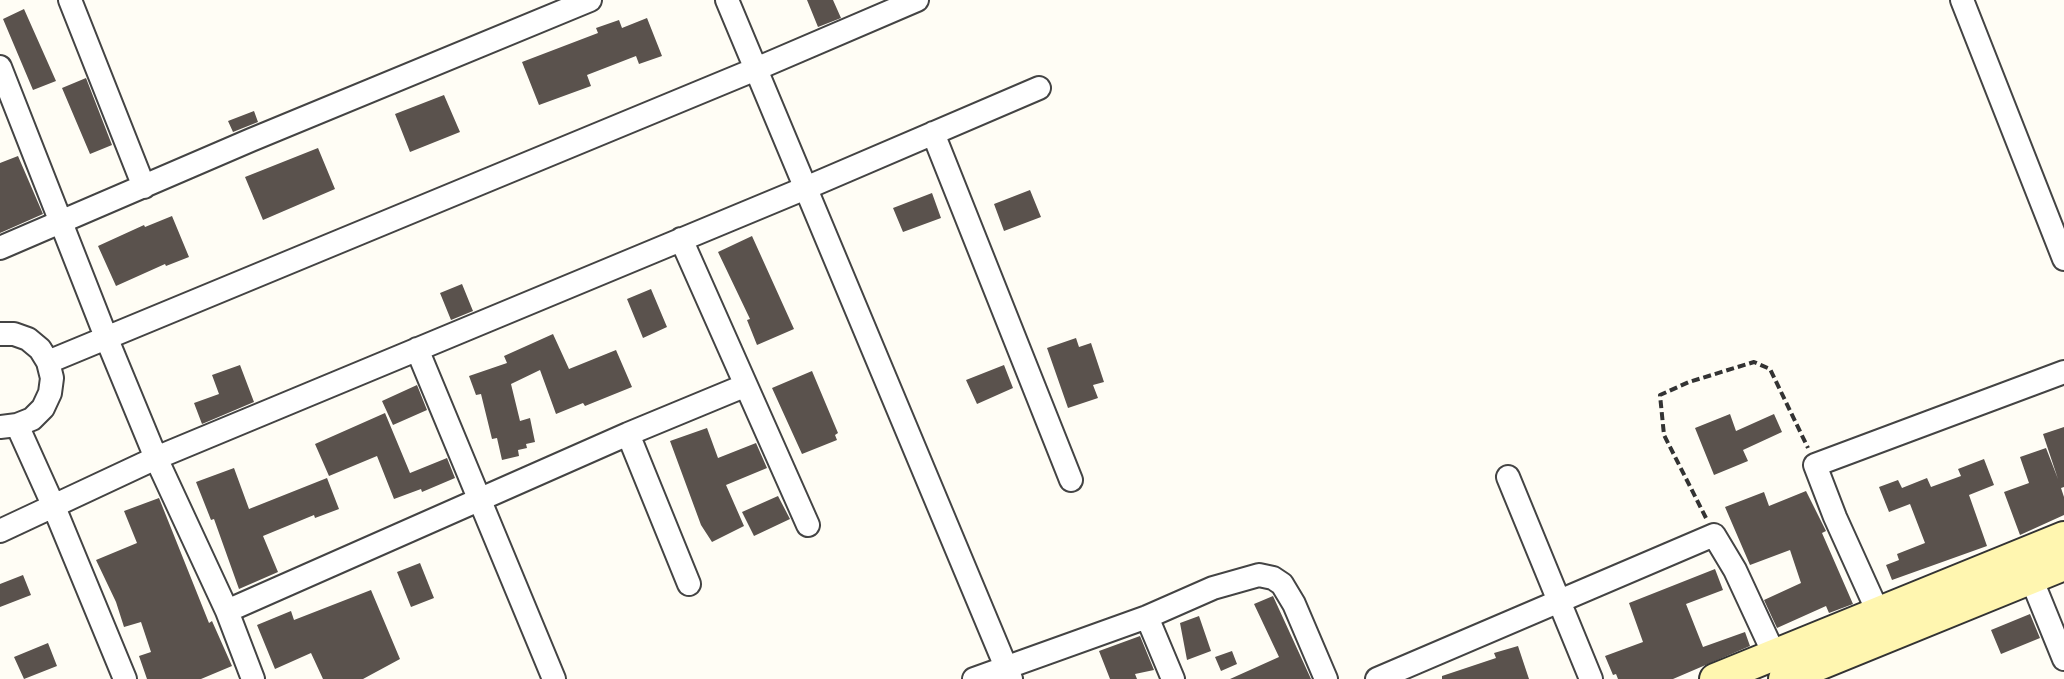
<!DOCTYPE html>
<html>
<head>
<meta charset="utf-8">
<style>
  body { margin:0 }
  canvas { display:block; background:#fffdf5 }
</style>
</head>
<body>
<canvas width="2064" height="679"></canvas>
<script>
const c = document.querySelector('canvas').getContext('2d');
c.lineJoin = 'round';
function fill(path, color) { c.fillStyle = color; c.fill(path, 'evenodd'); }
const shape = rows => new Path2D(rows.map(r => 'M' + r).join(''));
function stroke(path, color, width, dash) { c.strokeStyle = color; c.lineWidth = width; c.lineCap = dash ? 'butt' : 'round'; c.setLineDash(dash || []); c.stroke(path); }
fill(shape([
  [807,0,833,0,841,18,818,27],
  [24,9,56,81,33,90,3,19],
  [647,18,662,56,639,64,636,56,587,75,591,86,539,105,522,62,598,33,596,28,619,20,622,28],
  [86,78,112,145,90,154,62,88],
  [444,95,460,132,410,152,395,114],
  [254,111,258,122,233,132,228,121],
  [318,148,335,189,263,220,245,177],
  [18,156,43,214,0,233,0,163],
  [1030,190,1041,217,1004,231,994,204],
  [932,193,941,218,903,232,893,208],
  [172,216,189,257,166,266,165,264,116,286,98,246,144,225,145,227],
  [752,236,794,329,757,345,747,320,750,319,718,252],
  [462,284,473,311,451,320,440,293],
  [651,289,667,327,643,338,627,299],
  [553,334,569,369,616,350,632,387,585,406,583,403,556,414,540,370,511,384,520,421,530,418,535,442,526,444,527,448,518,450,519,456,502,460,497,438,492,439,481,394,476,395,469,376,507,363,504,356],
  [1076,338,1079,347,1091,343,1104,382,1093,385,1098,398,1068,408,1047,348],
  [240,365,254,402,202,424,194,403,219,394,212,375],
  [1004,365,1013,388,977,404,966,380],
  [812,371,838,433,835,435,837,440,802,454,772,388],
  [417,385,427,410,393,425,382,401],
  [385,413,410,473,447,458,455,478,422,492,421,489,394,499,377,456,329,476,315,444],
  [1730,414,1736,431,1774,414,1782,432,1743,450,1748,461,1714,475,1695,428],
  [2064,427,2064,487,2061,488,2064,497,2064,515,2020,535,2004,492,2029,483,2020,457,2046,448,2058,479,2043,434],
  [707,428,718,458,756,443,767,468,726,485,744,526,712,542,701,525,670,441],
  [1984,459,1994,485,1969,495,1987,546,1892,580,1886,565,1899,560,1897,554,1925,543,1910,504,1889,512,1879,487,1898,480,1902,488,1927,478,1931,487,1961,476,1958,469],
  [234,468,249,509,327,478,339,509,315,518,314,515,263,536,278,572,239,589,214,519,211,520,196,482],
  [1806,491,1826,531,1822,533,1853,604,1829,613,1826,606,1777,628,1764,600,1801,583,1790,550,1750,565,1725,507,1764,492,1769,506],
  [778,496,790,519,754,536,742,512],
  [159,498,209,623,212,621,232,666,201,679,147,679,139,656,151,652,141,622,124,627,116,602,96,560,137,543,124,511],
  [420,563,434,598,411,607,397,572],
  [1715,569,1723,590,1686,604,1703,647,1745,632,1750,646,1673,679,1618,679,1616,674,1613,675,1605,656,1643,642,1629,603],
  [23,575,31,595,0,607,0,584],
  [371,590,400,659,363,679,323,679,311,653,275,669,257,625,291,611,294,620],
  [1273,596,1311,679,1230,679,1279,657,1254,604],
  [2030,614,2040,638,2001,654,1991,630],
  [1199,616,1211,651,1187,660,1180,623],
  [1140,636,1154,670,1135,674,1137,679,1110,679,1099,651],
  [48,643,57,666,24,679,14,657],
  [1518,646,1529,679,1442,679,1442,676,1496,658,1494,653],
  [1232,651,1237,664,1221,671,1215,657]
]), '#5a524d');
const minor = shape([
  [70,0,144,187],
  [727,0,1011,679],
  [1962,0,2064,259],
  [0,67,106,337,156,458,227,611,253,679],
  [933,133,1071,480],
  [681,239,808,525],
  [0,248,251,140,590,0],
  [0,334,14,334,28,339,40,349,48,362,52,378,50,393,43,408,32,419,17,425,0,427],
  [417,349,554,679],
  [48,362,756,69,917,0],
  [17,425,54,507,125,679],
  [628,434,689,584],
  [1508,477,1591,679],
  [0,531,156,458,808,187,1039,88],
  [2031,578,2064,659],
  [227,611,628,434,744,386],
  [1878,612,1835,517,1815,465,2064,372],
  [1147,617,1173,679],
  [974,679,1147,617,1213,588,1259,575,1273,578,1282,584,1294,604,1326,679],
  [1377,679,1714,535,1735,570,1774,654]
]);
const secondary = shape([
  [1715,679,2064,537],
  [1784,679,2064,565]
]);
stroke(minor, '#444', 26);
stroke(secondary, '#333', 34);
stroke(shape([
  [1706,518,1664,435,1660,395,1689,382,1754,362,1770,369,1808,448]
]), '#333', 4, [8, 4]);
stroke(minor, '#fff', 22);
stroke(secondary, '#fff6b0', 30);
</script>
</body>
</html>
